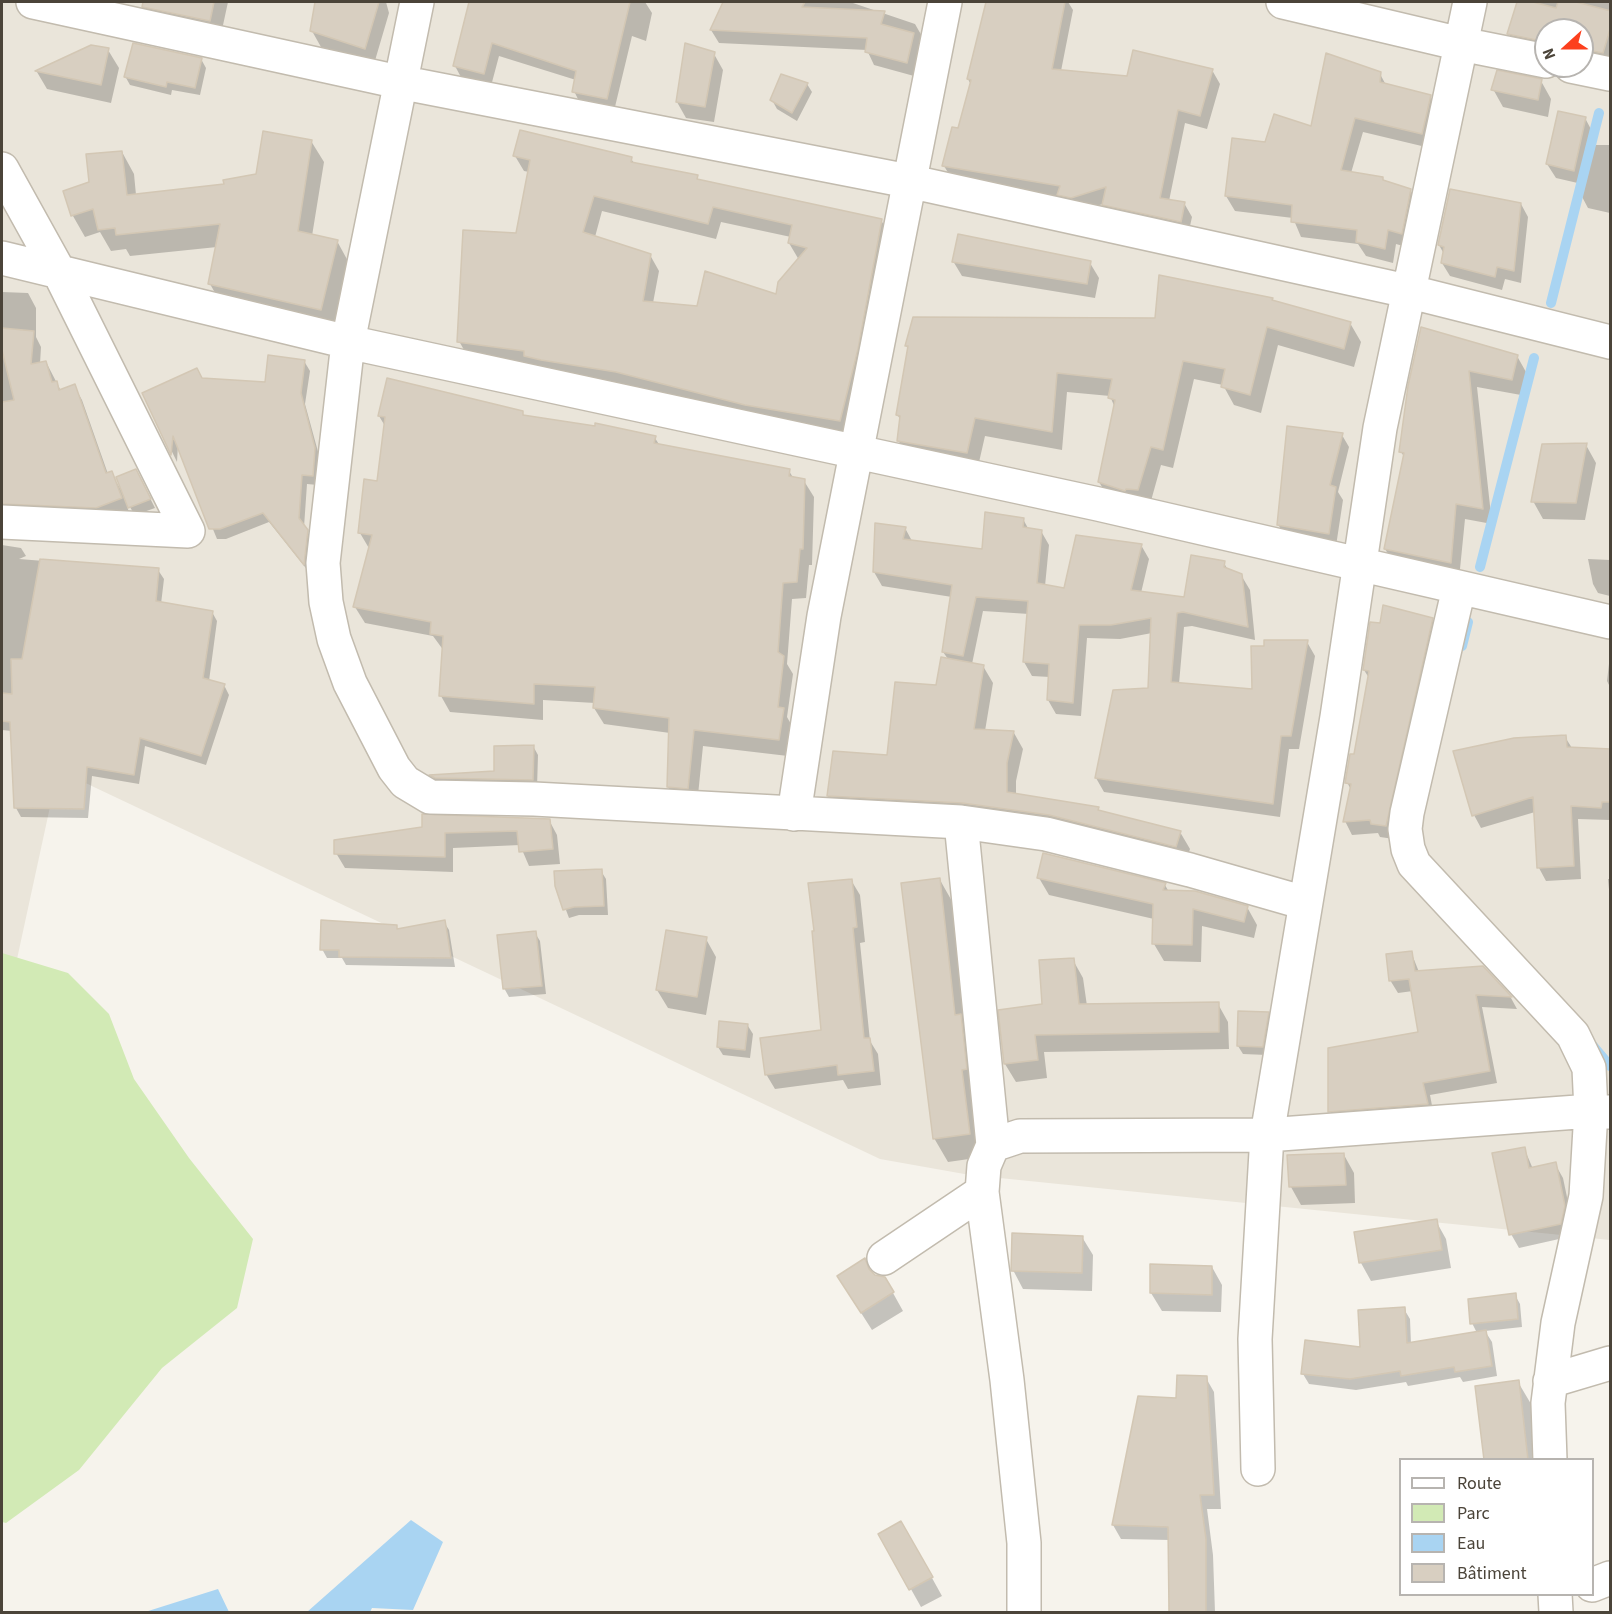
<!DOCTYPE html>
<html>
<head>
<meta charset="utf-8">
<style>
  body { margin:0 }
  #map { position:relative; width:1612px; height:1614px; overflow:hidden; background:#f6f3ec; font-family:"Source Sans 3",sans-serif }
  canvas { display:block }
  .frame { position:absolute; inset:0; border:3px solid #4b4439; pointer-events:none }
  .legend { position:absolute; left:1399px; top:1458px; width:195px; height:138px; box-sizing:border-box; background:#fff; border:2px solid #b7b4b0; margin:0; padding:8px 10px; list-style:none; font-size:18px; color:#4b4439 }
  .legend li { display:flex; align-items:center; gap:12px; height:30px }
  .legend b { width:30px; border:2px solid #b7b4b0 }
  .north { position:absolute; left:1534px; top:18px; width:60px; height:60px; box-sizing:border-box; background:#fff; border:2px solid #b7b4b0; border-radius:50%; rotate:249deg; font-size:16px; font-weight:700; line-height:24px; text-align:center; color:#4b4439 }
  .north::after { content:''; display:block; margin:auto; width:21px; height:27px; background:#fc3f1d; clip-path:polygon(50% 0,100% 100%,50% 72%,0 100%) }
</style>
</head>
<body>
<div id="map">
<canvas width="1612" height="1614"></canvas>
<div class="frame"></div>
<ul class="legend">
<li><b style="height:8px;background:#fff"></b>Route</li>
<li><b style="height:16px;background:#d2eab5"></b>Parc</li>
<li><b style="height:16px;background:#a9d4f2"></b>Eau</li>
<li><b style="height:16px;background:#d8cfc1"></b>Bâtiment</li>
</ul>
<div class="north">N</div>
</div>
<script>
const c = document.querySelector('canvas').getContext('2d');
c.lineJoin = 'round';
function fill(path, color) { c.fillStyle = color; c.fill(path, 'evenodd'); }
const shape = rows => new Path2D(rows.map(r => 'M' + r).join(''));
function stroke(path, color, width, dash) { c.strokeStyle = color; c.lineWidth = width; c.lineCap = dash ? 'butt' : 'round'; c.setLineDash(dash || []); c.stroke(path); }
fill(shape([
  [2,2,1610,2,1610,1240,970,1175,880,1159,58,770,17,959,2,956],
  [1546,30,1582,30,1582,66,1546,66]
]), '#eae5da');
fill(shape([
  [2,953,68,973,109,1014,134,1079,189,1158,253,1239,237,1308,162,1368,79,1470,6,1523,2,1522]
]), '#d2eab5');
fill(shape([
  [411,1520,443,1542,413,1610,372,1608,370,1612,307,1612],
  [218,1589,229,1612,145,1612]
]), '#a9d4f2');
fill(shape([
  [145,2,228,2,220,39,154,25,144,6],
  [317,2,386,2,389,13,374,64,321,47,312,31],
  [472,2,645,2,652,13,646,41,632,36,614,111,581,105,574,91,576,80,499,56,491,86,462,79,455,66],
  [724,2,850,2,915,24,923,38,914,76,874,65,867,50,719,43,711,30],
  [987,2,1068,2,1073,10,1061,71,1128,78,1212,70,1220,84,1207,129,1185,123,1169,201,1184,203,1192,217,1188,235,1111,218,1103,204,1079,211,1067,208,1061,197,952,179,944,166,959,130,971,85,968,79],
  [1518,2,1610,2,1610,65,1582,59,1582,30,1546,30,1546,52,1515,45,1509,34],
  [91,46,108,50,119,68,111,103,47,89,37,72],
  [714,54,723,70,714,122,686,118,677,102],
  [201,59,206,68,200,95,172,90,171,95,130,85,125,76],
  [1380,74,1386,85,1430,96,1439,111,1430,148,1363,132,1351,173,1382,179,1384,182,1410,190,1419,204,1410,248,1396,244,1393,263,1366,256,1358,244,1301,237,1293,218,1235,211,1226,196,1266,143,1312,128],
  [1541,81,1551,99,1548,117,1503,107,1493,89],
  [807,84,812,92,797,121,777,109,772,100],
  [1585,118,1593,133,1591,145,1610,145,1610,213,1588,208,1580,193,1582,184,1556,178,1547,164],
  [311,141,324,162,312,236,337,241,349,263,333,331,222,305,210,284,217,247,130,256,126,249,111,251,100,232,85,237,73,216,65,192,91,183,122,152,134,174,136,195,225,185,257,175],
  [515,156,631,159,635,164,697,177,699,181,881,220,890,236,848,436,468,357,459,341,517,234,529,172,524,171],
  [602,211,716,239,721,222,791,237,789,243,799,260,777,296,698,307,653,303,659,271,650,255,595,237],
  [1521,204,1528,217,1521,283,1505,279,1502,290,1450,276,1442,263,1444,254,1439,245],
  [953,261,1090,263,1099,278,1095,298,962,276],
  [2,292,28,293,36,308,36,337,41,347,40,364,46,362,61,391,74,386,82,400,108,474,111,473,121,490,141,480,155,508,135,515,126,501,129,513,2,520],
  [1272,299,1274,302,1350,323,1361,342,1354,367,1278,345,1261,413,1234,405,1223,385,1194,379,1173,468,1161,465,1149,508,1110,500,1099,482,1115,408,1110,396,1067,392,1062,450,985,436,977,471,909,459,898,440,901,421,897,414,909,350,906,346,1157,319],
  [1422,329,1517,356,1526,372,1521,395,1477,387,1492,524,1465,519,1459,579,1395,565,1385,549,1405,458,1401,452],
  [304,361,310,371,305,404,320,459,318,485,307,484,304,527,313,541,309,572,269,522,226,539,217,539,178,444,177,462,144,394,202,379,267,383],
  [522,413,525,417,655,438,660,446,789,471,794,479,804,481,814,497,812,565,809,565,806,598,792,599,787,664,793,674,787,717,792,726,788,756,703,746,697,805,678,804,668,787,670,733,604,724,594,708,595,703,543,700,543,720,450,712,441,696,444,651,433,636,365,623,355,607,370,550,360,533,378,482,385,426,379,416],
  [1342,435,1349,447,1338,492,1343,500,1336,546,1285,537,1278,524],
  [1586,445,1596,463,1585,520,1543,519,1533,501],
  [1023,519,1029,530,1041,531,1049,545,1045,586,1065,590,1141,545,1149,559,1141,593,1185,598,1224,563,1228,570,1241,575,1250,590,1255,640,1192,626,1184,627,1179,684,1253,691,1307,642,1315,656,1299,749,1289,749,1280,817,1104,792,1096,778,1150,690,1152,633,1120,639,1087,638,1081,716,1056,714,1048,700,1050,677,1032,676,1024,662,1029,614,983,611,972,664,983,666,993,683,985,731,1014,733,1023,749,1016,781,1016,795,1098,809,1099,811,1180,832,1190,849,1185,863,838,812,828,796,889,756,937,687,948,659,943,652,952,597,882,586,874,572,905,528,912,541,983,550],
  [2,545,21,548,26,556,19,559,158,570,164,579,161,604,212,612,217,621,209,681,224,685,229,695,206,765,145,746,139,784,92,776,88,818,21,817,16,808,12,731,2,730],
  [1588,559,1610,560,1610,596,1598,593,1593,584],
  [1432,620,1440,633,1394,839,1380,837,1378,833,1352,835,1345,821,1351,790,1347,782,1355,756,1369,678,1364,670,1381,625],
  [1610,655,1610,687,1607,681],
  [1565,737,1572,748,1610,750,1610,820,1578,819,1581,879,1546,881,1539,868,1535,812,1481,828,1474,815],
  [533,746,538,755,537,788,436,783,432,776,495,772],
  [549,820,557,835,560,864,529,866,520,845,453,848,453,872,345,868,336,853,335,842],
  [601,871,606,879,608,915,579,915,569,918,557,886],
  [1039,878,1165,885,1169,892,1247,907,1257,925,1254,938,1202,926,1201,962,1164,961,1154,944,1154,919,1049,895],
  [1608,879,1610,879,1610,900],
  [851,880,860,895,865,942,860,943,870,1041,878,1054,881,1085,848,1089,843,1080,775,1089,766,1074,822,1031],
  [940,880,953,903,983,1157,948,1162,934,1138],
  [444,922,449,930,455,967,346,965,342,958,327,958,322,949,396,926,398,930],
  [535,933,540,941,546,994,509,997,504,988],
  [706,939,716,957,706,1015,668,1008,657,990],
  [1411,952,1419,972,1483,968,1511,998,1517,1009,1482,1007,1497,1083,1430,1095,1434,1116,1337,1124,1330,1111,1420,1033,1413,991,1398,993,1390,980],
  [1073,960,1083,978,1087,1006,1218,1004,1228,1022,1229,1049,1044,1052,1047,1078,1016,1082,1005,1064],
  [1268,1014,1273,1022,1267,1055,1243,1054,1238,1046],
  [748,1026,753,1034,750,1058,723,1055,718,1047],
  [1524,1148,1533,1169,1555,1164,1563,1178,1572,1221,1568,1237,1519,1248,1511,1234],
  [1344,1155,1354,1173,1355,1203,1301,1205,1291,1187,1289,1157],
  [1436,1221,1446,1239,1451,1268,1371,1281,1361,1263],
  [1082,1237,1093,1255,1092,1291,1023,1289,1013,1270],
  [865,1260,873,1275,893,1293,903,1311,872,1330,849,1294],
  [1212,1267,1222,1285,1221,1312,1162,1311,1151,1293],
  [1515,1295,1520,1304,1522,1327,1485,1331,1492,1342,1497,1376,1463,1382,1460,1377,1408,1386,1406,1382,1356,1390,1309,1384,1303,1374,1361,1348,1404,1309,1410,1319,1411,1344,1477,1333,1472,1323],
  [1206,1378,1214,1392,1221,1509,1207,1509,1213,1555,1215,1612,1170,1612,1170,1540,1121,1539,1113,1525,1178,1400],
  [1518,1382,1534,1409,1539,1460,1485,1460],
  [880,1534,911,1540,942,1596,921,1607]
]), '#0003');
stroke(shape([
  [1551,303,1599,113],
  [1480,567,1534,358],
  [1462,646,1468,622],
  [1593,1046,1610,1066]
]), '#a9d4f2', 10);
const building = shape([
  [143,2,214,2,210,21,142,7,143,2],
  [315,2,379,2,365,49,310,31,315,2],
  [469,2,630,2,607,99,572,92,576,71,492,43,484,74,453,66,469,2],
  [723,2,805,2,802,7,885,11,881,24,914,33,907,63,865,52,867,38,710,30,723,2],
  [986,2,1065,2,1052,69,1127,76,1133,50,1213,69,1200,116,1178,110,1160,198,1185,202,1181,222,1102,205,1106,187,1071,198,1057,195,1060,186,942,166,952,127,958,128,971,80,967,79,986,2],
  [1517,2,1533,2,1556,8,1558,2,1576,2,1611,11,1611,26,1603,53,1582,49,1582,30,1546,30,1546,42,1507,34,1517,2],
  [133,43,202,58,195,88,167,82,166,87,124,77,133,43],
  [685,43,715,52,705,107,676,102,685,43],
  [91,45,109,48,101,85,35,71,91,45],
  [1326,53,1381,72,1380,82,1431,95,1422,134,1355,118,1341,170,1383,177,1383,180,1411,189,1402,234,1388,230,1385,249,1356,242,1357,230,1291,222,1292,205,1225,196,1232,138,1265,142,1274,114,1311,126,1326,53],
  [1497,70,1542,79,1538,100,1491,90,1497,70],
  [781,74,808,83,792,113,770,100,781,74],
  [1558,111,1586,117,1574,171,1546,164,1558,111],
  [520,130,632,157,631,162,698,175,697,179,882,219,858,349,840,421,745,405,616,372,541,360,524,356,524,351,457,342,463,230,516,233,530,160,513,156,520,130],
  [594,196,708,224,713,207,792,225,788,243,807,248,778,282,776,294,705,271,697,306,643,301,651,254,583,232,594,196],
  [263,131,312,140,298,231,338,240,321,310,208,284,220,224,116,235,115,228,98,230,93,209,71,216,63,191,89,182,86,154,122,151,127,195,224,184,223,180,256,174,263,131],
  [1450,189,1521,203,1514,271,1497,267,1495,277,1441,263,1444,247,1438,245,1450,189],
  [958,234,1091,261,1087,284,952,262,958,234],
  [1159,275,1273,298,1272,300,1351,322,1344,349,1267,327,1250,395,1221,387,1225,369,1183,361,1163,450,1151,447,1138,490,1126,489,1125,491,1098,482,1115,400,1108,398,1112,379,1057,373,1052,432,975,418,967,453,897,441,900,416,896,415,908,346,905,346,913,317,1155,318,1159,275],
  [1421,327,1518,355,1512,380,1469,371,1483,509,1456,504,1451,563,1384,549,1404,453,1399,452,1408,386,1421,327],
  [2,328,34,331,31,364,46,361,52,382,57,381,59,390,75,384,106,473,112,471,122,498,96,508,2,504,2,402,14,400,2,350,2,328],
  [268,355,305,360,301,393,315,448,313,476,302,475,299,518,308,530,304,565,263,513,220,529,209,529,173,436,171,455,142,393,197,368,202,378,265,382,268,355],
  [387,378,523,411,523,415,595,426,595,423,656,436,654,443,790,469,789,476,805,479,803,549,800,549,797,582,783,583,778,652,784,656,778,707,784,708,779,740,694,730,688,789,667,787,669,718,593,708,595,687,534,684,534,704,439,696,443,636,430,634,431,622,353,607,372,535,358,533,364,479,377,481,385,417,378,416,387,378],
  [1287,426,1343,433,1330,485,1336,487,1329,534,1277,525,1287,426],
  [1587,443,1576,503,1531,502,1542,444,1587,443],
  [136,469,151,499,128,508,116,477,136,469],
  [985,512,1024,518,1023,527,1042,530,1037,583,1064,588,1076,535,1142,544,1131,590,1184,597,1191,555,1225,561,1224,567,1242,574,1248,627,1183,612,1177,613,1171,682,1252,689,1251,646,1264,646,1264,640,1308,640,1291,736,1281,736,1273,804,1095,778,1113,690,1148,688,1151,618,1111,625,1079,625,1073,703,1047,700,1049,664,1023,662,1028,601,976,597,963,656,942,652,952,585,873,572,875,523,906,527,903,539,982,549,985,512],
  [40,559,159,568,156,601,213,611,203,678,225,684,201,756,140,738,134,775,87,767,84,809,14,808,10,722,2,721,2,693,12,694,11,659,22,659,40,559],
  [1383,605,1433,618,1386,826,1371,824,1370,820,1343,822,1351,784,1345,783,1350,754,1354,754,1369,671,1363,670,1370,622,1380,623,1383,605],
  [941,657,984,665,974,729,1014,731,1007,763,1007,792,1099,807,1098,810,1181,831,1176,847,1049,815,962,803,827,796,833,751,887,755,895,682,936,685,941,657],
  [1566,735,1567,747,1611,749,1611,802,1602,802,1601,808,1571,806,1574,866,1537,868,1533,797,1472,816,1453,751,1514,738,1566,735],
  [534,745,533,780,435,778,429,775,494,771,494,746,534,745],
  [422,814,550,819,553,849,519,852,517,831,445,833,445,857,334,854,334,840,422,827,422,814],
  [1043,853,1166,883,1163,890,1195,891,1248,906,1244,922,1193,909,1192,945,1152,944,1153,904,1037,878,1043,853],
  [602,869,604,906,574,907,563,910,555,886,554,871,602,869],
  [940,878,955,1015,961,1014,967,1069,962,1070,970,1134,933,1139,901,883,940,878],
  [852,879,857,927,853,928,864,1038,870,1038,874,1071,838,1075,837,1065,765,1075,760,1038,821,1030,812,931,814,931,808,883,852,879],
  [321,920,397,925,397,929,445,920,451,958,339,957,339,950,320,950,321,920],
  [666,930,707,937,697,997,656,990,666,930],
  [536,931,542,986,503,989,497,935,536,931],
  [1412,951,1415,971,1483,966,1512,997,1476,995,1490,1071,1423,1083,1428,1104,1328,1112,1328,1048,1418,1032,1409,979,1389,981,1386,954,1412,951],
  [1074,958,1079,1004,1219,1002,1219,1032,1035,1035,1038,1060,1004,1064,998,1010,1042,1004,1039,960,1074,958],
  [1238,1011,1269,1012,1263,1047,1237,1046,1238,1011],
  [719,1021,748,1024,745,1050,717,1047,719,1021],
  [1525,1147,1529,1168,1556,1162,1565,1206,1561,1224,1509,1235,1492,1153,1525,1147],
  [1344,1153,1346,1185,1289,1187,1287,1155,1344,1153],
  [1437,1219,1442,1250,1359,1263,1354,1232,1437,1219],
  [1012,1233,1083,1236,1082,1273,1011,1271,1012,1233],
  [865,1258,869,1269,875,1275,885,1277,894,1292,861,1313,837,1276,865,1258],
  [1150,1264,1212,1266,1212,1295,1150,1293,1150,1264],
  [1516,1293,1518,1319,1470,1324,1468,1299,1516,1293],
  [1405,1307,1407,1343,1486,1330,1492,1366,1455,1372,1454,1367,1401,1376,1400,1371,1350,1379,1301,1374,1305,1340,1360,1347,1358,1310,1405,1307],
  [1177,1375,1207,1376,1214,1495,1200,1495,1206,1539,1206,1612,1169,1612,1168,1527,1112,1525,1138,1396,1176,1398,1177,1375],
  [1519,1380,1528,1460,1484,1460,1475,1386,1519,1380],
  [901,1521,933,1577,909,1590,878,1534,901,1521]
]);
fill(building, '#d8cfc1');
stroke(building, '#d3c7b4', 1.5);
const minor = shape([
  [33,2,399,82,908,181,1407,291,1610,342],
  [417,2,348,342,323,563,326,602,334,639,350,683,394,768,405,782,430,797,534,799,961,822,1046,834,1190,870,1305,903],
  [1283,2,1461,44,1546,61],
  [1571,66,1610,74],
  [2,169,58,270,188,531,2,522],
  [2,258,348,342,1098,504,1610,622],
  [1459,588,1407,813,1405,829,1408,849,1414,864,1573,1035,1589,1068,1591,1111,1586,1196,1558,1323,1548,1403,1550,1460],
  [794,814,824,616,945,2],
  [961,822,993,1145],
  [884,1258,982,1192],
  [1550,1381,1610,1363],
  [1258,1469,1255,1339,1267,1135,1591,1111,1610,1112],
  [1592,1585,1610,1578],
  [1555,1594,1556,1612],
  [1024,1612,1024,1543,1007,1380,982,1192,984,1166,993,1145,1020,1136,1267,1135,1337,717,1380,428,1470,2]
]);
stroke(minor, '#c2bbae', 36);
stroke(minor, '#fff', 33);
</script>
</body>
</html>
